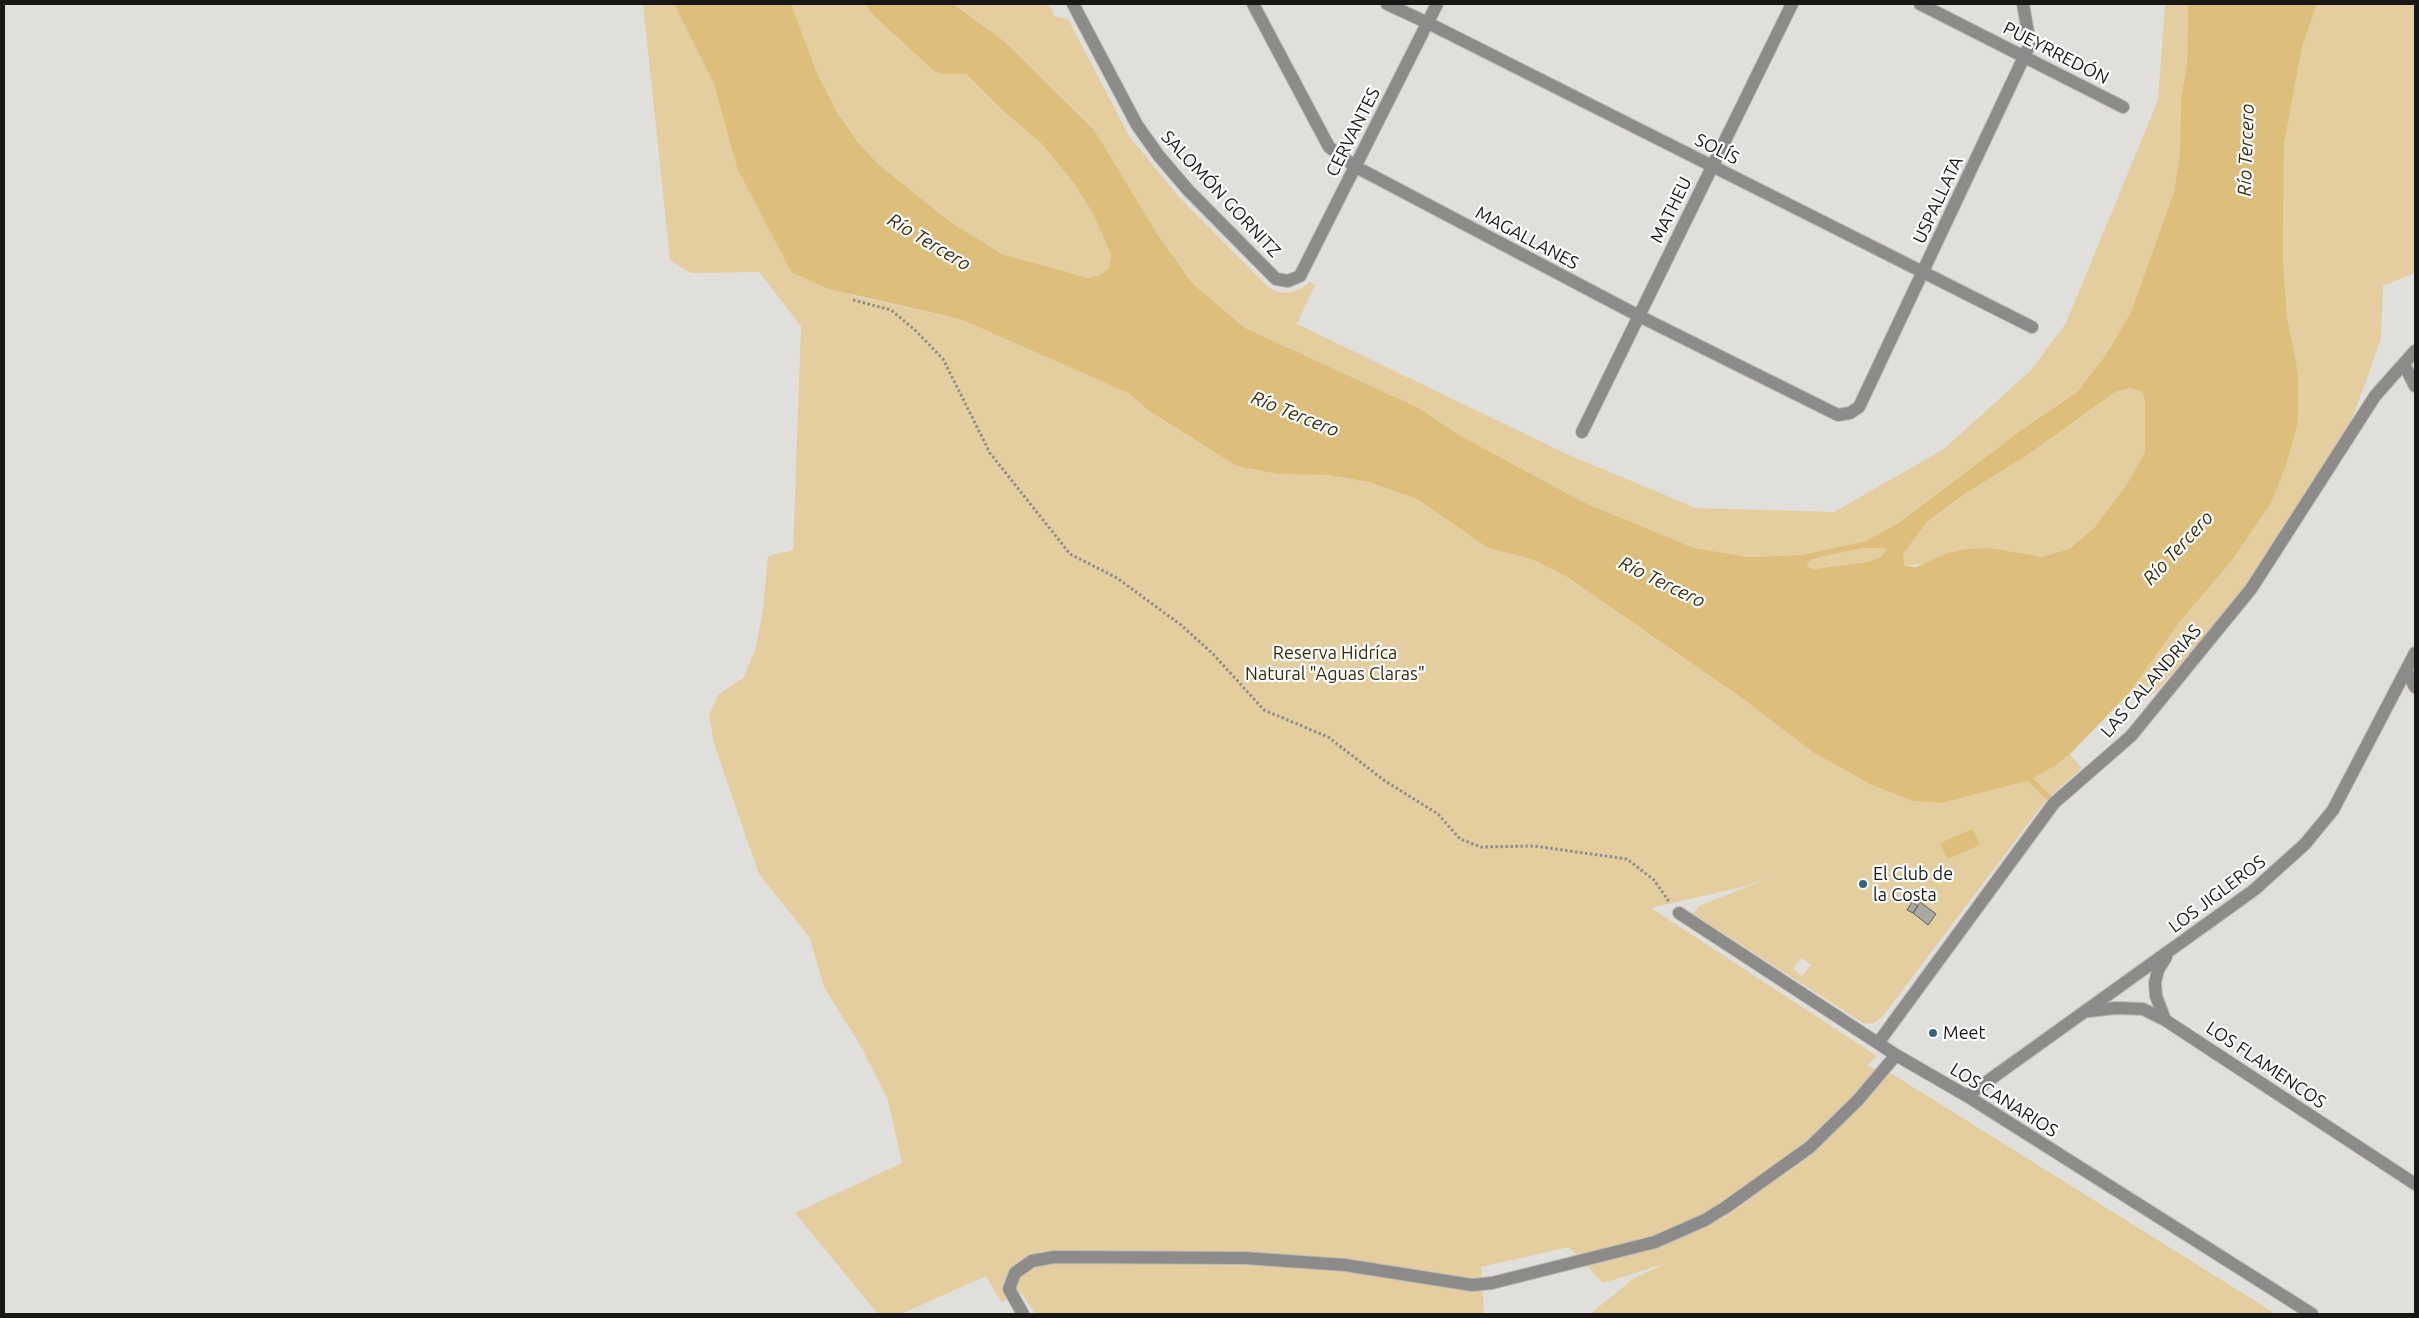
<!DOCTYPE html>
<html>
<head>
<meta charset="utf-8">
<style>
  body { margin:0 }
  #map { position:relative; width:2419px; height:1318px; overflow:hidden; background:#e1dfdb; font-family:Ubuntu,sans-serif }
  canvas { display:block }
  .frame { position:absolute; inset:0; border:5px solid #181716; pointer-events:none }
</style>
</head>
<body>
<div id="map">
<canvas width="2419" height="1318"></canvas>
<div class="frame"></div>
</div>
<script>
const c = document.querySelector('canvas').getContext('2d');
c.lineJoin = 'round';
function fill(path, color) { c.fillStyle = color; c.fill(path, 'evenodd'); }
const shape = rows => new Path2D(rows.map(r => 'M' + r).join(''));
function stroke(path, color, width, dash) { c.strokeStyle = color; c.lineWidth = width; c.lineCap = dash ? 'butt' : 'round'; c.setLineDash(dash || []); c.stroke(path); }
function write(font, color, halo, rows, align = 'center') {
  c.font = font + ' Ubuntu,sans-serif'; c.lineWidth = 4.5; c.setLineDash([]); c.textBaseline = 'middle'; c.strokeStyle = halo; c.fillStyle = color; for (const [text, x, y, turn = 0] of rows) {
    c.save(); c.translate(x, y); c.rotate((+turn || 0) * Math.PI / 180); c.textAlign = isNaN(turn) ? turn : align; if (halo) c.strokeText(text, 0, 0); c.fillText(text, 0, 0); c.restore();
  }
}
fill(shape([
  [643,4,674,4,714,84,737,168,791,272,854,296,960,319,1130,394,1149,411,1203,445,1328,475,1369,482,1417,499,1488,548,1534,560,1567,577,1739,696,1814,753,1872,785,1942,803,2027,781,2055,766,2070,754,2082,768,2046,800,1883,1016,1872,1024,1863,1023,1693,914,1699,906,1774,876,1746,886,1651,908,1877,1056,1867,1066,1889,1072,2276,1314,1590,1314,1633,1279,1664,1264,1603,1283,1569,1247,1481,1267,1484,1314,1035,1314,1022,1293,1001,1302,986,1276,901,1314,878,1314,795,1213,902,1163,888,1100,860,1045,824,987,810,938,759,874,714,744,709,715,719,694,743,678,755,651,763,609,768,556,793,550,801,326,759,272,691,273,670,260],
  [1801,958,1811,965,1802,976,1793,969],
  [791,4,865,4,873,15,934,71,966,74,1001,109,1041,143,1073,182,1092,212,1104,238,1111,255,1109,268,1100,275,1088,278,1002,254,949,221,878,164,857,141,837,112,817,73],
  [953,4,1049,4,1054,16,1068,19,1129,136,1179,197,1268,287,1277,292,1288,293,1300,289,1310,282,1315,285,1297,324,1569,455,1696,508,1834,512,1944,449,2031,370,2066,323,2158,100,2165,4,2188,4,2187,65,2181,97,2180,153,2174,192,2131,312,2105,356,2077,392,2020,431,1900,522,1866,541,1801,555,1749,557,1694,548,1583,502,1459,435,1419,408,1245,328,1193,284,1156,232,967,16],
  [2317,4,2415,4,2415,273,2383,286,2381,339,2352,419,2306,498,2242,593,2157,691,2146,699,2129,693,2179,623,2233,559,2271,503,2298,373,2287,316,2283,258,2284,145,2302,47],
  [2131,388,2142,392,2145,400,2145,452,2127,484,2094,528,2069,549,2042,557,2030,557,2015,552,1905,566,1903,554,1927,522,1960,497,2029,454,2115,392],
  [1863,548,1884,548,1888,550,1880,557,1867,562,1814,569,1807,567,1809,561,1820,557]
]), '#e4cea0');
fill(shape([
  [674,4,791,4,817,73,837,112,857,141,878,164,949,221,1002,254,1088,278,1100,275,1109,268,1111,255,1104,238,1092,212,1073,182,1041,143,1001,109,966,74,943,74,934,71,873,15,865,4,953,4,1005,42,1094,130,1156,232,1193,284,1245,328,1419,408,1459,435,1583,502,1694,548,1749,557,1801,555,1866,541,1900,522,2020,431,2077,392,2105,356,2131,312,2174,192,2180,153,2181,97,2187,65,2188,4,2317,4,2302,47,2284,145,2283,258,2287,316,2298,373,2298,422,2286,465,2271,503,2233,559,2179,623,2129,693,2070,754,2055,766,2027,781,1942,803,1914,801,1872,785,1814,753,1739,696,1567,577,1534,560,1488,548,1417,499,1369,482,1328,475,1279,474,1237,466,1149,411,1130,394,1067,366,960,319,828,289,791,272,737,168,714,84],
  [2131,388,2142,392,2145,400,2145,452,2127,484,2094,528,2069,549,2042,557,1990,548,1966,549,1948,553,1916,567,1905,566,1903,554,1927,522,1960,497,2029,454,2115,392],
  [1863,548,1884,548,1887,550,1880,557,1867,562,1814,569,1807,567,1809,561,1820,557],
  [1973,829,1980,845,1947,859,1940,843]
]), '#debe7b');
stroke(shape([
  [2030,779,2054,803]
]), '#debe7b', 5.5);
const building = shape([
  [1912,902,1918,906,1913,913,1907,910,1912,902],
  [1920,902,1936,914,1928,925,1913,913,1920,902]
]);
fill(building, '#aaa8a4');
stroke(building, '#605e5b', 1);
const street = shape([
  [1073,4,1137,125,1159,156,1188,190,1276,279,1288,281,1300,276,1437,4],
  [1253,4,1329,147,1356,167,1639,316,1838,415,1850,413,1859,407,2024,57,2030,44,2023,4],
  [1387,4,1428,23,2032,327],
  [1920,4,2123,107],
  [2404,364,2415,386],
  [1582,432,1792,4],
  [2406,670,2415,687],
  [1679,913,1896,1055,1967,1096,2312,1314],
  [2089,1011,2116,1008,2143,1009,2165,1020,2415,1184],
  [2165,1020,2156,996,2155,983,2158,970,2166,957],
  [1878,1043,2054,803,2131,736,2251,589,2375,396,2415,351],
  [1967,1096,2254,890,2305,844,2333,810,2415,653],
  [1023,1314,1009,1289,1015,1273,1032,1261,1054,1257,1245,1258,1345,1265,1472,1285,1492,1283,1655,1242,1705,1220,1726,1207,1810,1147,1858,1100,1896,1055]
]);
stroke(street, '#bdbbb8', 14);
stroke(shape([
  [853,300,891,310,915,330,943,359,990,453,1070,554,1117,578,1181,625,1213,654,1264,710,1328,737,1385,781,1438,814,1460,839,1481,847,1534,846,1627,859,1654,880,1670,903]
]), '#908e8b', 3, [2.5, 2.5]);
stroke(street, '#8c8b89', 12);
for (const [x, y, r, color] of [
  [1863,884,5,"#316581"],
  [1933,1033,5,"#316581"]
]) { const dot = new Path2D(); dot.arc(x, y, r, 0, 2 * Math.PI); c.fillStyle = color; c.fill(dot); stroke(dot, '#fff', 2); }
write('18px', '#181716', '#fff', [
  ["PUEYRREDÓN",2056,53,27],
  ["CERVANTES",1353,132,-63],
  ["SOLÍS",1717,149,27],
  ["SALOMÓN GORNITZ",1221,194,47],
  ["USPALLATA",1938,200,-65],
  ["MATHEU",1671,210,-64],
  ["MAGALLANES",1527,238,28],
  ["LAS CALANDRIAS",2151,681,-49],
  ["LOS JIGLEROS",2217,894,-37],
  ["LOS FLAMENCOS",2266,1065,34],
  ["LOS CANARIOS",2004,1100,32]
]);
write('18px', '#382a0c', '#fff', [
  ["Reserva Hidríca",1335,653],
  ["Natural \"Aguas Claras\"",1335,674]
]);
write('18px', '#181716', '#fff', [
  ["El Club de",1873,874],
  ["la Costa",1873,895],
  ["Meet",1943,1033]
], 'left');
write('italic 19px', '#392c0d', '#fff', [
  ["Río Tercero",2246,150,-88],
  ["Río Tercero",929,242,31],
  ["Río Tercero",1295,414,22],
  ["Río Tercero",2178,548,-47],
  ["Río Tercero",1662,582,26]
]);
</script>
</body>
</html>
